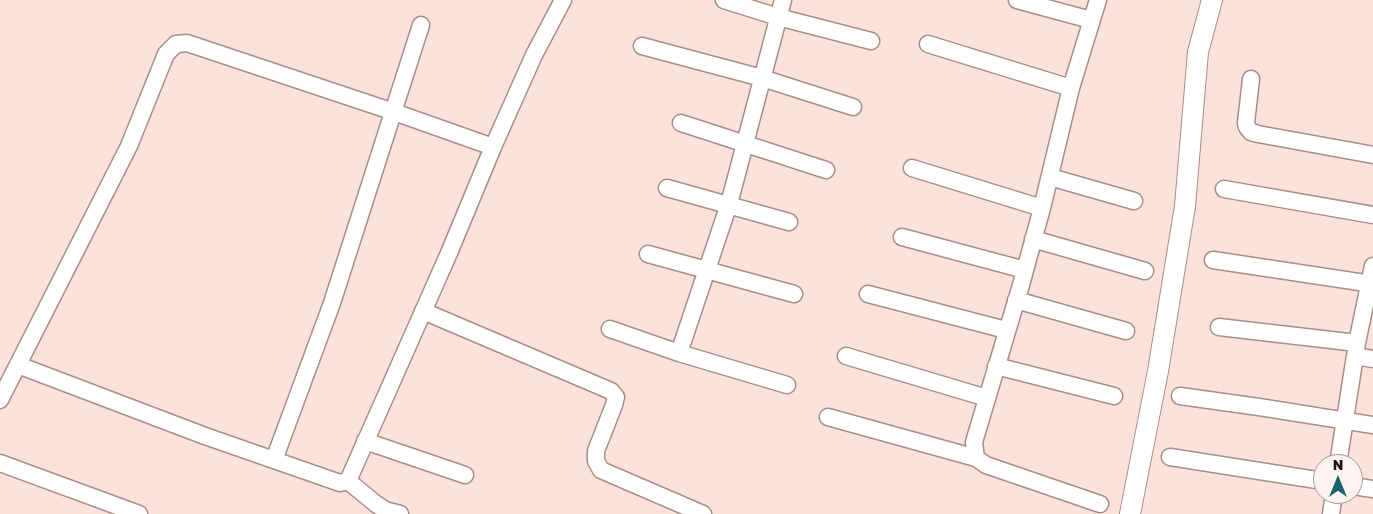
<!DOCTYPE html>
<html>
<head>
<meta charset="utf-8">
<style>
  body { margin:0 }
  #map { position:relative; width:1373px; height:514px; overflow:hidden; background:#fde2dc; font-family:"Golos Text",sans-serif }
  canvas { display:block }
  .north { position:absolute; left:1313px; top:454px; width:50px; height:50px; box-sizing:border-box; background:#fef3f1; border:1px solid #a39997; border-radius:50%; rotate:0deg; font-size:14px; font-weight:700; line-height:20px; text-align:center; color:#1a1110 }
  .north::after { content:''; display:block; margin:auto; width:18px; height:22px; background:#17656c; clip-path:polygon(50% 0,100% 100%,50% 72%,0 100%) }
</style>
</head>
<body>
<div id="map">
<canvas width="1373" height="514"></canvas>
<div class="north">N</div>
</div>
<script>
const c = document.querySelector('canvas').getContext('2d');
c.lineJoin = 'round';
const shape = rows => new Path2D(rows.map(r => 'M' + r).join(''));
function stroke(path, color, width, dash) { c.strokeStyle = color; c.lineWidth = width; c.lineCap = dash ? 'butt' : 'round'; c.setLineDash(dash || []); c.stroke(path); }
const minor = shape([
  [724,0,778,17,871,41],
  [1017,0,1091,20],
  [1098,0,1071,88,1042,208,1021,285,974,442,976,458,986,465,1100,504],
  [928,44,1071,88],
  [642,46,762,78,853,107],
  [1251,79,1246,123,1247,127,1251,132,1258,134,1373,155],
  [681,123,826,170],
  [912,168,1042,208],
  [1050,177,1134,201],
  [667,188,789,222],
  [1224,189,1373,215],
  [902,237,1025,270],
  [1033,239,1145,271],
  [648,254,794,294],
  [1213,260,1373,284],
  [868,294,1006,330],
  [1016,300,1126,331],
  [423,311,611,391,616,397,614,405,596,451,596,461,601,470,703,514],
  [1219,327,1357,343],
  [610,329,679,353,787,385],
  [679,353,729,204,783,0],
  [846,356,987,398],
  [1355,356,1373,359],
  [18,365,205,436,340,483,348,481,449,253,493,147,534,55,563,0],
  [996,366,1114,396],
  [1180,396,1259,407,1373,425],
  [0,400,129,146,166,54,176,44,187,43,394,112,493,147],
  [828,417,976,458],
  [365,441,465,475],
  [1170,457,1323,481],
  [274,460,332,303,421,25],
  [0,463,139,514],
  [1338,464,1357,343,1373,266],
  [348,481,376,504,385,510,400,514],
  [1353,486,1373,489],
  [1331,514,1334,494]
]);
const tertiary = shape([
  [1130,514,1158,371,1185,206,1198,52,1212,0]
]);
stroke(minor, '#a78e89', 19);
stroke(tertiary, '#a78e89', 22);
stroke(minor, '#fff', 16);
stroke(tertiary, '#fff', 20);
</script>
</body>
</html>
